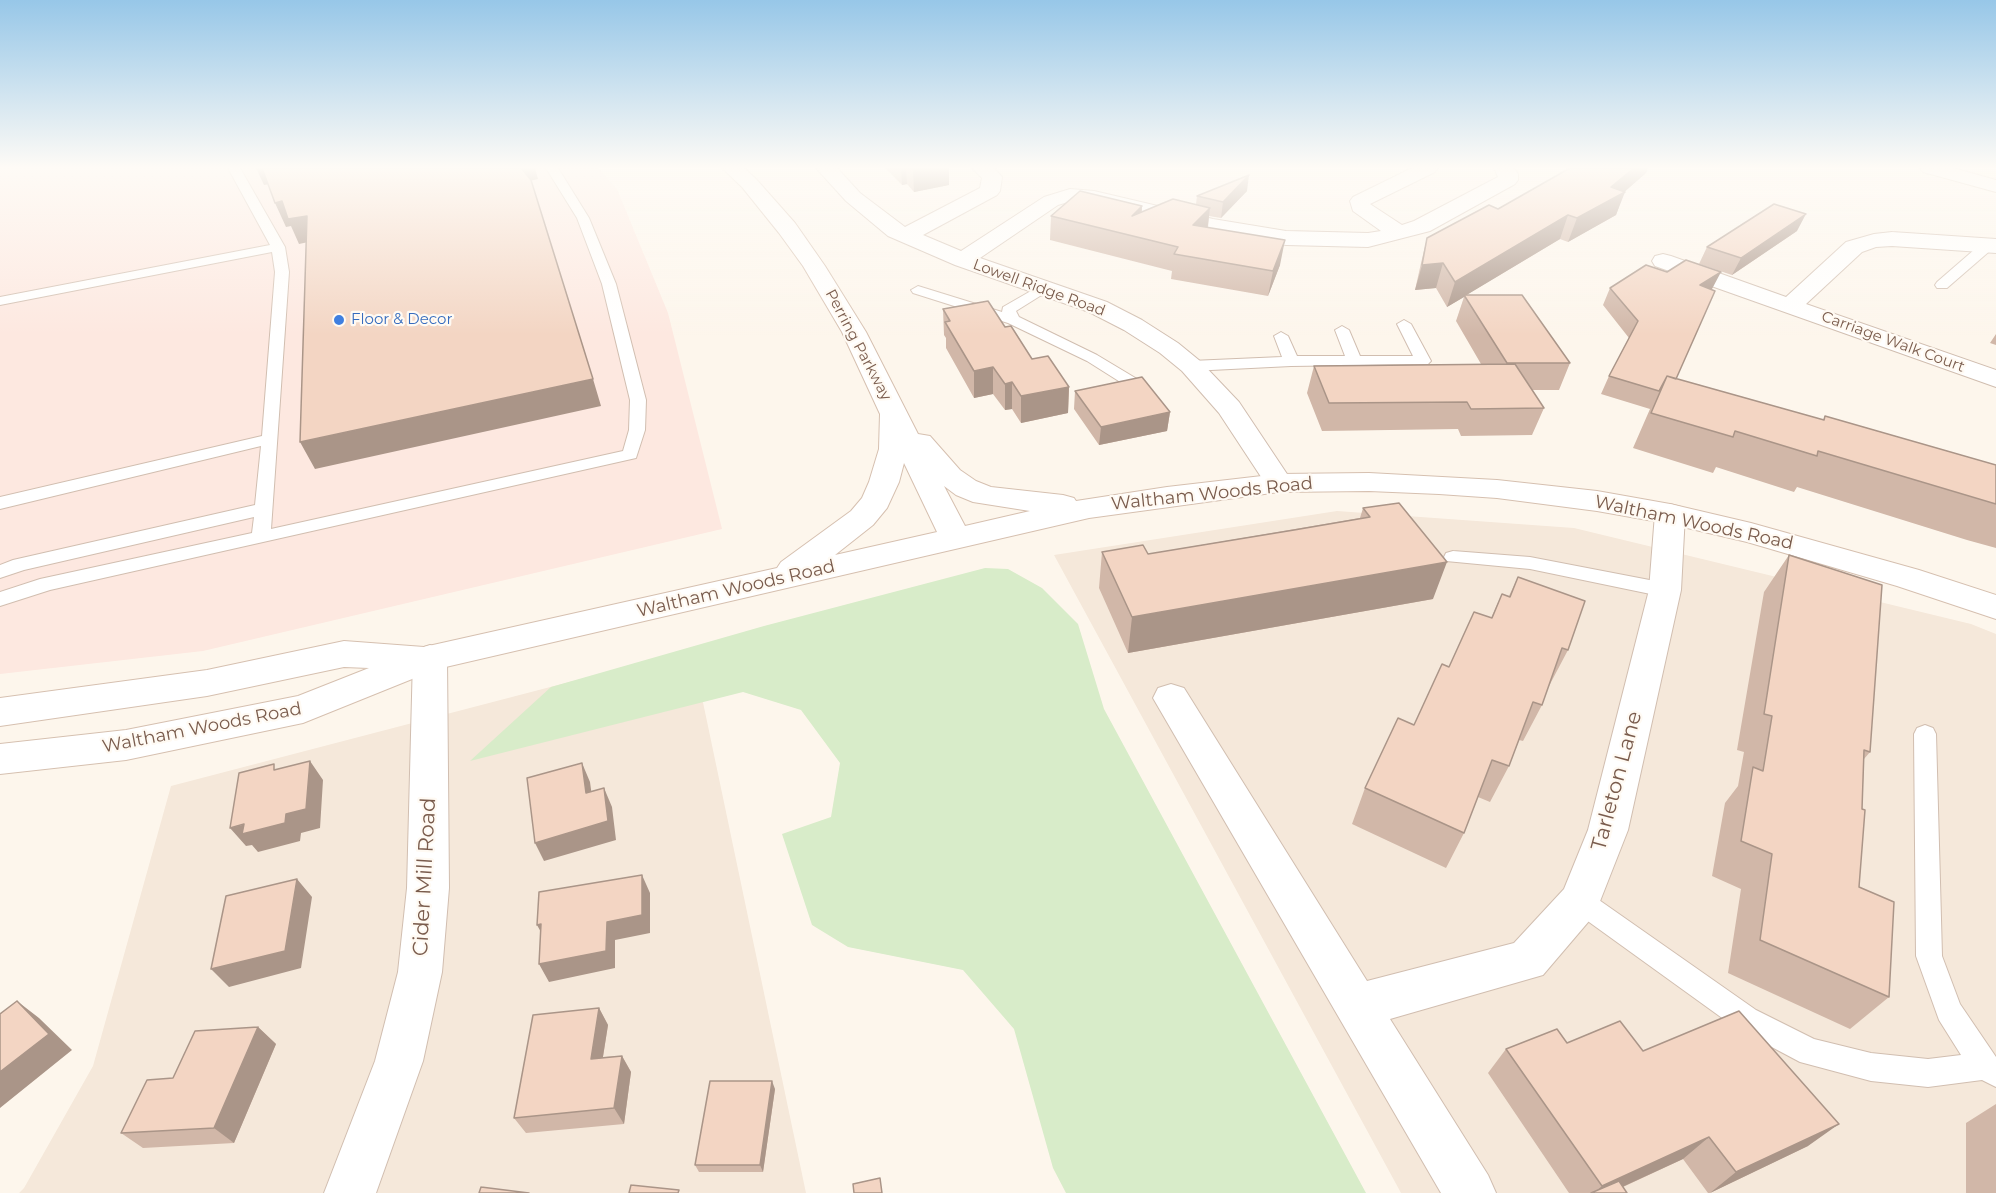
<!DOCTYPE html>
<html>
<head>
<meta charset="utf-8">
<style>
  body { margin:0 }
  canvas { display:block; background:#fdf6ec }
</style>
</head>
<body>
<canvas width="1996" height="1193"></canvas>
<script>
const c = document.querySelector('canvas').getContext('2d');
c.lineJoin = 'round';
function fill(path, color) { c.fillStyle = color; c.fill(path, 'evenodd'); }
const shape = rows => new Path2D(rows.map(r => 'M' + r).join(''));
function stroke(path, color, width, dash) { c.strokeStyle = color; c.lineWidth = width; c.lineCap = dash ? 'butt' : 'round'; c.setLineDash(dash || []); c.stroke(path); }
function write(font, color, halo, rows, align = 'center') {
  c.font = font + ' Montserrat,sans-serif'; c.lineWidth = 4.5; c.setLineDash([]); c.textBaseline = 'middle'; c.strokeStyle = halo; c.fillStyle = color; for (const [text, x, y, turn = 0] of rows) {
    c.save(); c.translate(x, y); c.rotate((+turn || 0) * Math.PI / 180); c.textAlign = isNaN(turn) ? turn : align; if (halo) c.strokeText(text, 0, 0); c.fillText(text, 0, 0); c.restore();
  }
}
fill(shape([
  [1337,511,1574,528,1971,624,1996,634,1996,1193,1401,1193,1054,555],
  [692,650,806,1193,19,1193,24,1188,93,1066,171,786]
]), '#f5e8da');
fill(shape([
  [0,168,598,168,617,189,668,313,722,529,203,651,0,674]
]), '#fde8e0');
fill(shape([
  [985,568,1008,569,1042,588,1078,624,1104,709,1366,1193,1066,1193,1053,1168,1014,1029,963,970,848,947,812,925,782,834,831,817,840,763,801,710,743,692,470,761,551,687,764,626]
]), '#d8ecc9');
const lane = shape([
  [228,168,240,168,285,247,289,272,271,529,623,451,629,430,630,400,602,284,577,218,546,168,558,168,589,218,616,284,646,400,645,430,636,458,50,590,0,606,0,592,40,579,252,533,254,517,24,570,0,578,0,565,13,560,255,505,261,446,0,509,0,497,262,436,275,272,272,252,0,305,0,297,270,245,228,168],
  [1987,242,1994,246,1992,249,1947,288,1937,288,1935,285,1937,282,1982,243,1987,242],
  [1043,284,1048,285,1050,288,1048,291,1016,311,1019,317,1097,355,1137,379,1139,382,1137,385,1125,385,1087,361,1008,323,913,293,911,290,918,286,1002,312,1003,307,1043,284],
  [1404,320,1411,324,1431,361,1428,364,1291,366,1191,371,1183,366,1191,361,1282,357,1274,336,1281,332,1288,336,1297,356,1345,356,1335,330,1342,326,1349,330,1360,356,1413,356,1397,324,1404,320],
  [1453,551,1530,557,1665,583,1672,585,1675,590,1672,595,1665,597,1530,569,1446,561,1444,557,1446,553,1453,551],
  [1925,725,1933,728,1936,734,1942,956,1960,1004,1996,1057,1996,1087,1982,1080,1928,1087,1871,1081,1800,1062,1736,1028,1571,909,1567,901,1571,893,1580,890,1589,893,1756,1010,1814,1039,1871,1053,1928,1059,1961,1055,1939,1020,1916,956,1914,734,1917,728,1925,725]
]);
const street = shape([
  [816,168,837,168,860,193,905,227,980,188,982,178,972,168,994,168,1002,177,1000,191,997,195,923,235,961,251,1044,197,1070,189,1094,191,1213,219,1286,231,1368,233,1381,231,1353,211,1350,201,1353,197,1412,168,1438,168,1435,172,1370,204,1402,225,1414,221,1498,177,1494,168,1514,168,1518,174,1518,180,1515,184,1430,231,1368,247,1286,245,1213,231,1094,203,1071,201,1058,205,980,258,1107,302,1142,320,1178,343,1200,361,1239,402,1289,477,1294,483,1289,489,1279,492,1269,489,1219,413,1182,371,1160,353,1124,330,1089,312,955,265,888,236,846,201,816,168],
  [1892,232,1996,239,1996,253,1892,246,1876,247,1862,252,1806,304,1996,370,1996,387,1655,266,1652,261,1655,256,1663,254,1671,256,1786,297,1846,242,1874,234,1892,232],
  [1670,504,1681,507,1685,514,1681,590,1628,830,1595,914,1543,975,1390,1019,1488,1175,1496,1193,1441,1193,1153,698,1158,688,1171,684,1184,688,1367,981,1514,943,1564,889,1588,830,1649,590,1655,514,1659,507,1670,504],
  [430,645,442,649,447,658,449,888,442,972,423,1061,376,1193,324,1193,375,1061,398,972,407,888,413,658,418,649,430,645]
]);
const secondary = shape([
  [722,168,744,168,756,179,795,223,825,266,866,332,918,434,930,436,960,470,976,481,991,487,1063,495,1074,498,1076,501,1167,487,1279,474,1369,473,1497,480,1597,491,1670,504,1751,523,1919,570,1996,595,1996,619,1897,586,1747,542,1670,524,1597,511,1497,498,1439,494,1369,491,1279,492,1089,518,437,669,303,723,126,760,0,774,0,744,126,730,298,696,369,668,344,667,207,696,0,726,0,698,207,670,344,641,424,647,777,568,781,562,851,511,862,498,869,482,879,449,880,414,842,332,803,266,779,233,742,187,722,168],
  [904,463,937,532,835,555,873,525,887,508,899,482,904,463],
  [944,486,956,495,973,502,1030,511,965,526,944,486],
  [1920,168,1953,168,1996,180,1996,192,1923,172,1920,168]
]);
stroke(lane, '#d1beb0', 2);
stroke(street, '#d1beb0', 2);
stroke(secondary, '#d6c0b0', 2);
fill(lane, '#fff');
fill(street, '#fff');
fill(secondary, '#fff');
fill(shape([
  [885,168,949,168,949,185,914,192,907,184,902,185],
  [1646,173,1624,192,1616,215,1568,242,1560,239,1466,295,1570,363,1559,390,1532,390,1544,408,1532,435,1461,436,1458,429,1322,431,1307,393,1314,366,1481,364,1456,321,1464,297,1447,307,1436,288,1415,290,1421,263,1427,238,1498,209],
  [1247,191,1221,218,1209,216,1208,228,1280,265,1268,296,1171,279,1172,271,1050,240,1051,216,1142,206,1142,212,1196,204,1197,196],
  [1797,231,1732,275,1699,264,1707,247],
  [1610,288,1712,289,1676,379,1823,420,1825,416,1996,465,1996,548,1967,540,1797,487,1794,492,1716,467,1713,473,1633,448,1650,409,1601,394,1609,376,1629,338,1603,305],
  [943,309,1005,327,1032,359,1069,387,1068,413,1021,423,1012,409,1005,410,993,394,974,398,946,348,946,338,944,335],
  [1996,334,1996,345,1990,343],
  [1075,391,1170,412,1167,431,1099,445,1074,409],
  [1363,508,1433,599,1128,653,1099,588,1102,552,1148,554,1360,518],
  [1789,555,1870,752,1864,759,1859,887,1889,997,1850,1029,1728,973,1741,889,1712,876,1725,803,1738,786,1744,752,1737,750,1764,592],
  [1518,577,1568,650,1549,686,1548,686,1542,705,1523,741,1519,740,1509,766,1490,802,1478,797,1464,833,1446,868,1352,824,1365,788,1414,725,1449,667,1491,618,1502,594,1509,596],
  [599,1008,608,1025,603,1057,622,1056,631,1072,624,1124,526,1133,514,1118],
  [258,1027,276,1044,234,1143,143,1148,121,1133,173,1078],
  [1567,1043,1643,1051,1808,1146,1710,1193,1708,1193,1683,1159,1623,1187,1627,1193,1569,1193,1488,1073,1506,1049],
  [775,1089,763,1172,699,1172,695,1165],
  [1996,1104,1996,1193,1966,1193,1966,1123]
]), '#d1b7a8');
fill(shape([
  [256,168,263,168,270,184,264,185],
  [517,168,535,168,538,179,521,183],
  [901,168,906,168,907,184,902,185],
  [949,168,949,185,914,192,913,169],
  [1634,168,1648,168,1646,173,1622,194,1625,192,1616,215,1568,242,1577,218,1611,187],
  [1249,175,1247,191,1221,218,1223,202],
  [282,201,307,216,318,240,299,244,291,226,286,227,275,203],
  [1142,206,1140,230,1132,216],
  [1210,208,1207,232,1193,225],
  [1806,214,1797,231,1732,275,1741,258],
  [1568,215,1560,239,1465,296,1464,295,1464,297,1447,307,1455,282],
  [1285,240,1280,265,1268,296,1273,271],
  [1443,263,1436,288,1415,290,1422,265],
  [1721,272,1712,289,1692,302,1700,285],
  [993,367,993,394,974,398,974,371],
  [593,379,601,406,315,469,300,442],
  [1012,382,1012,409,1005,410,1005,384],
  [1069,387,1068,413,1021,423,1021,396],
  [1170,412,1167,431,1099,445,1101,427],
  [1447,562,1433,599,1128,653,1132,617],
  [310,761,323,780,320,828,301,833,300,841,258,852,252,845,246,846,230,828,286,814],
  [582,763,590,782,594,812,586,793],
  [604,788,612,807,616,840,544,861,535,843],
  [642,875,650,893,650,933,615,940,615,968,549,982,539,964,607,922],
  [297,879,312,897,301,968,229,987,211,969],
  [541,924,547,943,537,925],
  [17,1001,39,1018,72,1050,0,1108,0,1072],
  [599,1008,608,1025,600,1075,591,1059],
  [258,1027,276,1044,234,1143,214,1128],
  [622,1056,631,1072,624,1124,614,1108],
  [772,1081,775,1089,763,1172,760,1165],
  [1839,1124,1808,1146,1710,1193,1736,1172],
  [1709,1137,1683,1159,1609,1193,1594,1193,1602,1186]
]), '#aa9588');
const building = shape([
  [262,168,521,168,531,180,593,379,300,442,307,216,288,219,282,201,275,203,262,168],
  [1570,168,1634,168,1611,187,1625,192,1577,218,1568,215,1455,282,1443,263,1422,265,1427,238,1489,205,1498,209,1570,168],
  [1249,175,1223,202,1197,196,1249,175],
  [1080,191,1142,206,1132,216,1173,199,1210,208,1193,225,1285,240,1273,271,1174,254,1178,247,1051,216,1080,191],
  [1774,204,1806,214,1741,258,1707,247,1774,204],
  [1686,260,1721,272,1700,285,1715,291,1676,379,1667,376,1659,391,1609,376,1638,321,1610,288,1646,265,1667,272,1686,260],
  [1464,295,1522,295,1570,363,1507,363,1464,295],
  [988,301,1005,327,1011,326,1032,359,1048,356,1069,387,1021,396,1012,382,1005,384,993,367,974,371,945,322,950,321,943,309,988,301],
  [1515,364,1544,408,1471,409,1467,402,1329,403,1314,366,1515,364],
  [1667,376,1824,420,1825,416,1996,465,1996,504,1818,451,1817,456,1735,431,1733,437,1651,413,1667,376],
  [1142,377,1170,412,1101,427,1075,391,1142,377],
  [1399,503,1447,562,1132,617,1102,552,1143,545,1148,554,1294,530,1370,517,1363,508,1399,503],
  [1789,555,1882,585,1870,752,1864,750,1862,809,1865,810,1859,887,1894,902,1889,997,1760,940,1772,854,1741,841,1753,767,1763,771,1772,716,1764,714,1789,555],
  [1518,577,1585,601,1568,650,1562,648,1542,705,1533,702,1509,766,1492,760,1464,833,1365,788,1398,718,1414,725,1442,664,1449,667,1474,612,1492,618,1502,594,1510,597,1518,577],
  [310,761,306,809,286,814,285,823,242,834,244,824,230,828,239,773,274,764,274,770,310,761],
  [582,763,586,793,604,788,608,821,535,843,527,778,582,763],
  [642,875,642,915,607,922,606,951,539,964,541,924,537,925,539,892,642,875],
  [297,879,285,951,211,969,226,896,297,879],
  [17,1001,49,1034,0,1072,0,1014,17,1001],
  [599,1008,591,1059,622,1056,614,1108,514,1118,533,1015,599,1008],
  [1739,1011,1839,1124,1736,1172,1709,1137,1602,1186,1506,1049,1557,1029,1567,1043,1620,1021,1643,1051,1739,1011],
  [258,1027,214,1128,121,1133,147,1080,173,1078,195,1031,258,1027],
  [710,1081,772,1081,760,1165,695,1165,710,1081],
  [880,1178,882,1193,854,1193,853,1184,880,1178],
  [1619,1181,1627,1193,1591,1193,1619,1181],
  [631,1185,679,1190,678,1193,629,1193,631,1185],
  [481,1187,529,1193,479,1193,481,1187]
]);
fill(building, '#f3d5c3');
stroke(building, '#aa9588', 1.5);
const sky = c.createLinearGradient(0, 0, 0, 335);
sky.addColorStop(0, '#97c7e8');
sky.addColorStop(0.5, '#fefbf6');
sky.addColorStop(1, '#fefbf600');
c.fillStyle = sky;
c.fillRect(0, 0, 1996, 335);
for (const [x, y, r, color] of [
  [339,320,6,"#3f7fe0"]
]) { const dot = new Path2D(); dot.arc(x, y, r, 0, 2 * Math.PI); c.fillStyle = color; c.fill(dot); stroke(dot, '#fffaf3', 2); }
write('15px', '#7a5c4d', '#fffaf3', [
  ["Lowell Ridge Road",1039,288,20],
  ["Carriage Walk Court",1893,342,20],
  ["Perring Parkway",858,345,62]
]);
write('15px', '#366cbe', '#fffaf3', [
  ["Floor & Decor",351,320]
], 'left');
write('18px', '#7a5c4d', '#fffaf3', [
  ["Waltham Woods Road",1212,494,-6],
  ["Waltham Woods Road",1694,523,12],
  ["Waltham Woods Road",736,589,-13],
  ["Waltham Woods Road",202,728,-11]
]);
write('21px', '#7a5c4d', '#fffaf3', [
  ["Tarleton Lane",1617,781,-75],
  ["Cider Mill Road",425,877,-87]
]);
</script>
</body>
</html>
